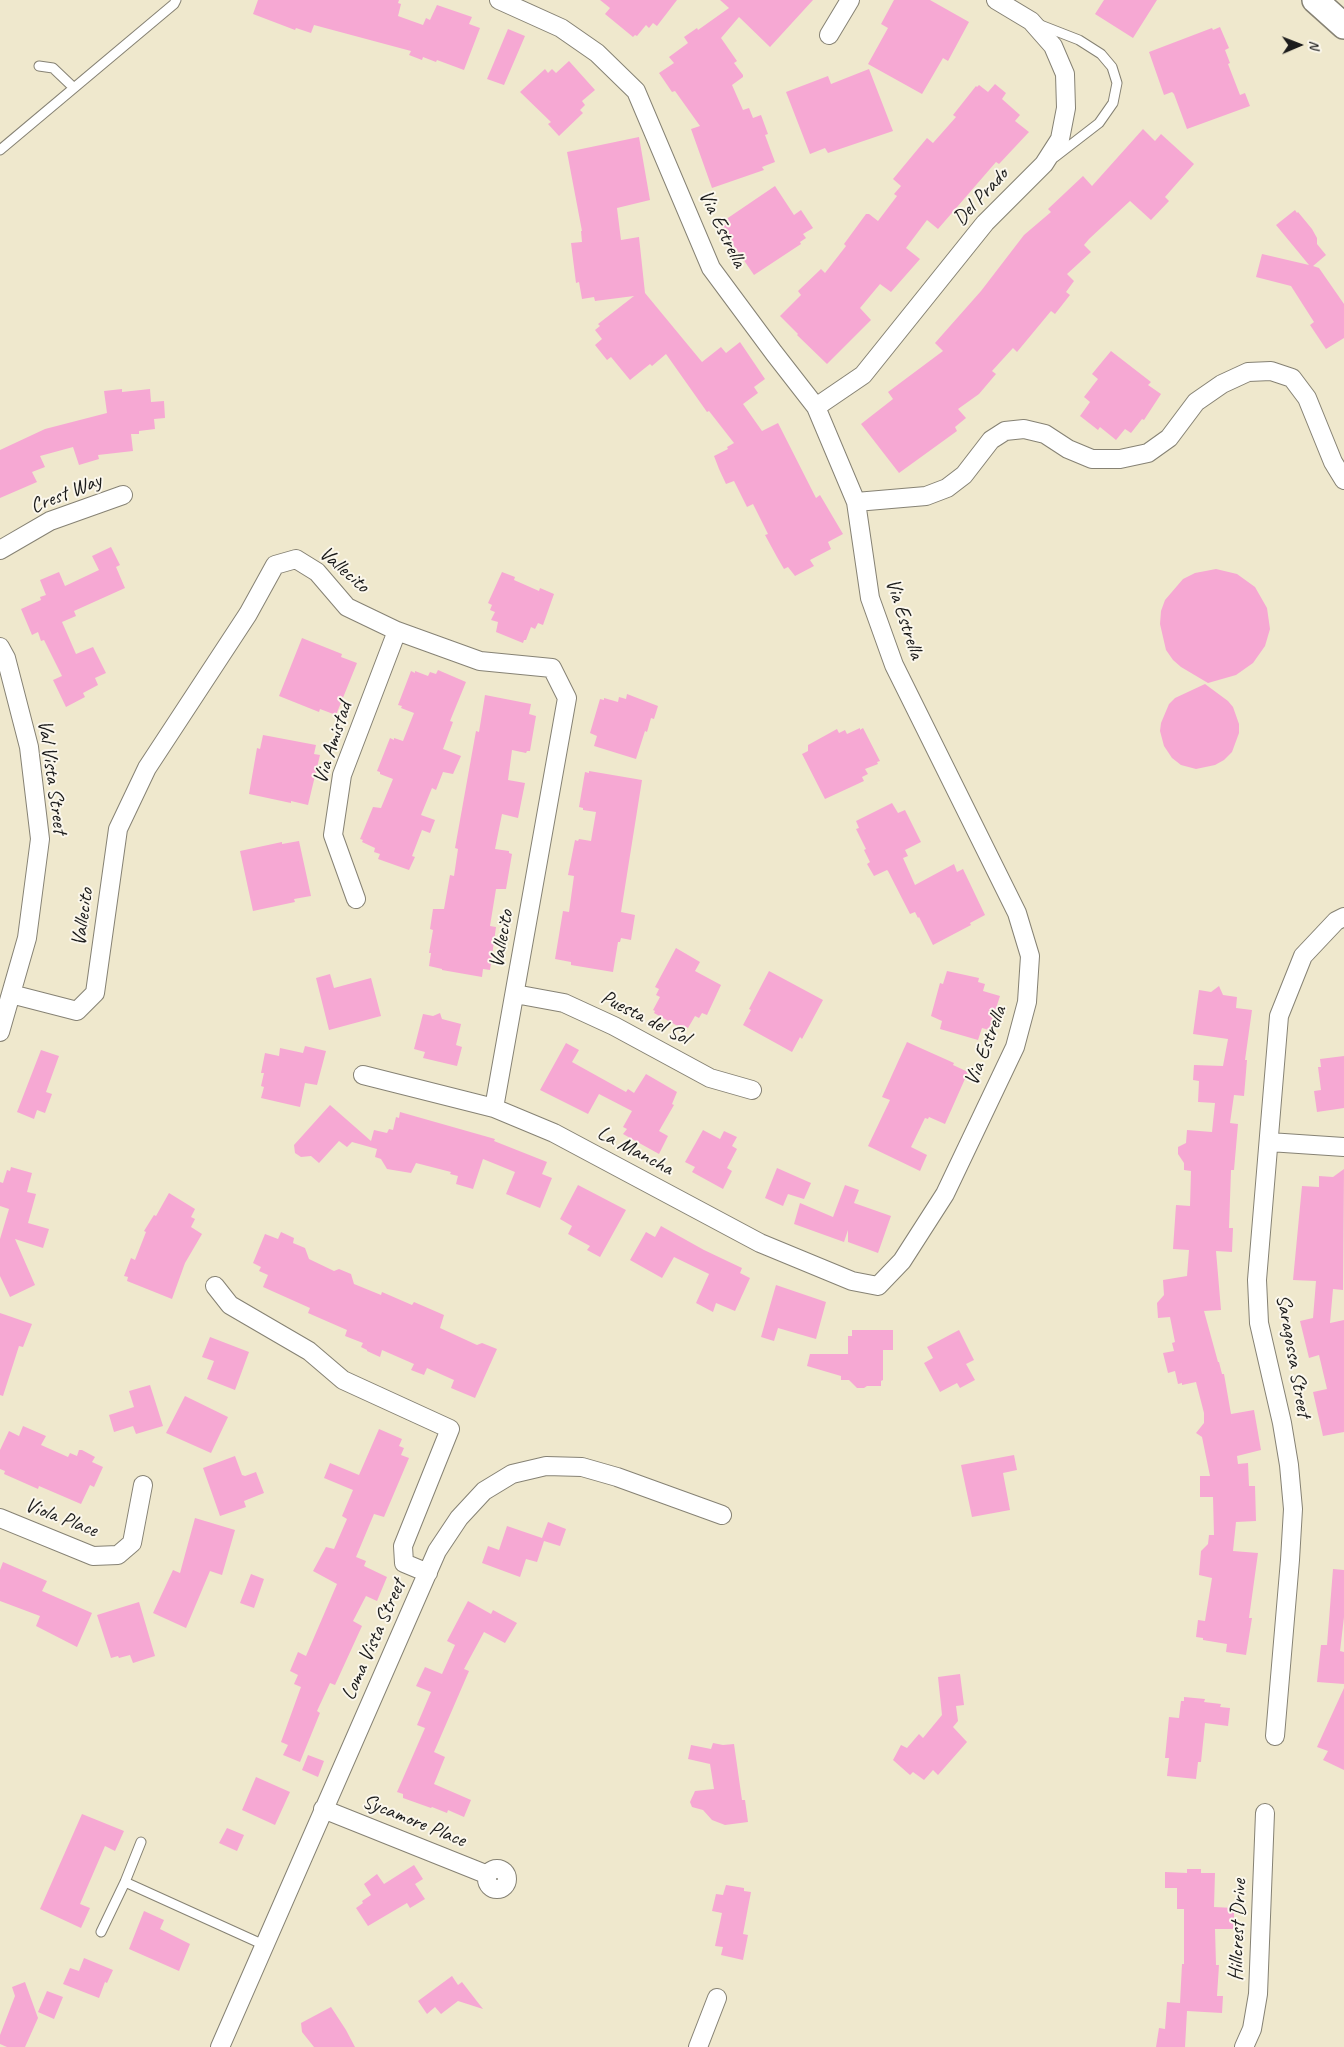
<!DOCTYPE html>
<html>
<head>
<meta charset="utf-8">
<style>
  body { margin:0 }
  #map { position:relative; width:1344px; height:2047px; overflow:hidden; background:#efe8cd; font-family:Caveat,sans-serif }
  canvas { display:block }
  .north { position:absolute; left:1274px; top:20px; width:50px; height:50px; -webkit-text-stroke:4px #fbf7ec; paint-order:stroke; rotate:89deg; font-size:14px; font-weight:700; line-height:20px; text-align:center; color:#1c1c1c }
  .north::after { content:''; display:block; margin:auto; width:18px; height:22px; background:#1c1c1c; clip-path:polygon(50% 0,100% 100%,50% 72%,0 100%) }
</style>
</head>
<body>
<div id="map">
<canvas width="1344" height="2047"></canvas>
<div class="north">N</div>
</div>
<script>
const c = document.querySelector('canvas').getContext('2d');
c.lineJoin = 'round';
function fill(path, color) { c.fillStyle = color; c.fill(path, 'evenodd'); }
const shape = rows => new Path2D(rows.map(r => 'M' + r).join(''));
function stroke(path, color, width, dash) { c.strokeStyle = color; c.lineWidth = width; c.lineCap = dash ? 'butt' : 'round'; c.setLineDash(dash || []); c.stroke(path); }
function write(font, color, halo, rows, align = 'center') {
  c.font = font + ' Caveat,sans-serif'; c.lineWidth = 4; c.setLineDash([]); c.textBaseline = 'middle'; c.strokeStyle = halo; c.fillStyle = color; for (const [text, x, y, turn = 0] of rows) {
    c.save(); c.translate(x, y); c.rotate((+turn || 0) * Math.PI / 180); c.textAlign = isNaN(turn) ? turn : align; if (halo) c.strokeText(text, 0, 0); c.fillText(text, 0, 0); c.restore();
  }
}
fill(shape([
  [258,0,399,0,398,3,401,4,398,16,423,25,426,18,430,20,437,5,472,17,469,24,480,28,464,70,437,60,436,62,423,57,422,60,409,55,411,51,314,25,311,33,296,28,295,30,253,14],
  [600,0,677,0,657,26,653,23,649,28,646,25,637,36,635,35,633,37,605,14,610,8],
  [720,0,813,0,770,47,739,17,721,38,737,61,734,63,743,75,743,77,732,85,743,110,749,108,753,118,761,115,768,134,765,135,775,162,762,167,764,170,712,188,691,129,700,126,675,91,672,92,659,73,674,63,669,57,688,43,684,37,697,28,698,30,729,8],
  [894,0,930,0,969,22,948,61,943,58,922,94,868,64,888,28,881,24],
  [1104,0,1157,0,1133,38,1095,14],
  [1220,27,1229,48,1225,50,1230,63,1228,64,1240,95,1245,93,1250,106,1187,129,1174,94,1172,92,1164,95,1149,52,1212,28,1213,30],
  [508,29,525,36,504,85,487,79],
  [569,61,595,90,582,101,585,105,580,110,583,113,559,136,548,124,551,122,520,92,545,69,548,73,552,69,556,73],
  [869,69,893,131,828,153,825,148,810,154,786,92,828,76,831,84],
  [995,84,1006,93,1002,99,1020,115,1015,121,1029,132,999,164,996,162,938,229,927,220,906,248,920,259,891,292,880,284,860,308,871,320,827,364,797,335,798,334,780,316,801,295,798,291,821,269,825,273,846,246,844,244,866,214,869,214,878,221,897,196,894,194,901,186,893,179,927,138,933,143,956,117,953,115,976,86,977,87,979,85,988,92],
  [1143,129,1155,141,1161,134,1194,164,1165,197,1169,201,1151,220,1130,201,1089,239,1084,245,1091,252,1067,274,1074,281,1066,292,1070,295,1055,314,1051,311,1017,352,1013,348,992,371,996,374,979,394,958,409,966,418,955,427,957,431,899,473,861,424,893,399,888,392,943,351,935,343,981,291,1024,235,1051,212,1048,209,1083,176,1092,186],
  [639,137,650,200,617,208,621,240,639,237,645,293,702,362,721,347,726,353,740,342,765,379,754,387,758,393,743,404,762,431,778,423,816,498,820,495,843,534,828,542,831,549,810,560,814,566,795,576,788,567,784,569,777,557,765,535,768,534,753,504,747,507,734,481,726,484,719,469,714,456,728,449,727,447,734,443,709,411,707,412,666,354,652,366,650,364,630,380,611,357,607,360,595,345,602,339,595,330,600,326,598,324,634,296,595,301,594,297,582,299,579,282,576,283,571,243,582,242,581,231,582,231,567,152],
  [775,186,794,215,801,210,813,228,803,234,806,238,800,242,801,244,754,275,719,224],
  [1295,210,1297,213,1298,212,1312,229,1317,238,1317,244,1326,255,1313,266,1319,268,1344,304,1344,338,1326,349,1310,325,1314,322,1291,286,1256,277,1262,254,1309,265,1276,225],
  [1111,351,1151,382,1148,385,1161,394,1144,420,1142,419,1131,433,1125,429,1116,440,1100,427,1098,430,1080,416,1090,402,1084,397,1098,379,1092,374],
  [122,389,122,392,150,389,151,402,164,401,165,418,154,419,155,429,139,431,139,434,131,434,133,451,98,455,99,459,79,465,73,447,40,456,45,467,32,472,37,482,0,498,0,450,45,429,107,413,104,391],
  [111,547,120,565,116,567,125,588,74,611,76,616,62,622,76,654,93,647,106,673,95,678,98,685,83,693,85,697,66,707,53,680,62,676,44,640,41,641,38,632,32,635,21,609,41,600,40,597,46,595,40,580,59,572,65,586,99,570,92,556],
  [1216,569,1237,574,1255,587,1267,608,1270,629,1265,646,1253,663,1236,675,1208,683,1181,667,1173,660,1166,650,1160,624,1161,611,1165,600,1183,579,1195,573],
  [502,572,515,577,514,580,539,591,540,588,554,594,543,625,538,623,535,629,531,627,526,640,524,640,523,643,496,632,498,622,491,620,495,612,490,610,492,605,488,603],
  [302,638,342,654,341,657,357,663,336,715,320,709,319,712,279,696],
  [438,670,466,682,450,721,453,722,443,749,461,756,453,774,443,772,436,790,432,788,421,815,435,820,430,833,422,830,412,856,415,857,409,870,378,859,380,854,374,852,375,848,362,842,363,840,360,839,373,807,381,808,393,779,380,774,380,772,377,771,390,738,394,740,394,738,403,741,414,713,401,708,402,706,398,705,411,671,415,673,415,671,428,676,430,672,436,674],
  [1205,684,1228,701,1233,707,1239,724,1239,733,1232,752,1224,760,1215,765,1196,769,1181,765,1172,758,1164,746,1160,731,1161,723,1169,704,1175,698],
  [627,694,658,706,654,719,651,718,647,732,645,731,636,759,594,746,597,736,590,733,600,699,604,700,604,698,618,702,619,697,626,699],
  [485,695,531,704,529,714,536,716,530,751,527,751,526,753,512,750,508,780,525,783,518,818,502,814,495,849,509,851,509,853,512,854,506,889,496,889,490,926,496,927,490,970,483,969,482,977,442,970,442,969,429,966,431,953,429,953,433,930,430,929,433,909,444,909,450,875,454,876,458,849,455,848,476,731,479,732],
  [860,728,860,730,863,728,880,761,877,762,878,764,865,769,868,774,862,777,864,781,825,799,802,754,808,751,808,745,837,729,839,733,845,730,847,734],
  [263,735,316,745,314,754,320,755,308,805,291,801,291,803,249,794,257,748,260,749],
  [589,771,642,780,621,912,635,915,631,940,621,938,620,942,618,942,613,972,571,965,571,962,555,959,563,911,569,912,574,876,568,875,575,840,578,841,579,839,591,841,596,812,583,810,583,808,579,807,585,772,589,773],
  [892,803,898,813,905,810,921,842,905,850,908,856,903,858,915,885,954,864,957,872,963,869,985,915,970,923,971,925,933,945,919,917,918,918,915,912,910,914,888,871,887,870,874,876,867,864,870,862,864,850,866,849,856,829,859,828,856,821],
  [299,841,311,896,294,899,295,902,253,911,240,851,282,842,282,844],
  [676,948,700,962,695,971,721,985,707,1015,702,1013,699,1018,695,1016,688,1028,686,1027,685,1030,654,1013,655,1011,653,1010,660,997,656,995,659,989,655,987],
  [769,971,823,1000,802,1039,800,1037,792,1052,743,1025,751,1010,749,1009],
  [947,971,979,978,978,982,985,984,983,991,1000,996,989,1030,982,1028,978,1040,940,1029,942,1021,931,1016,940,983,943,984],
  [330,974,334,988,371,978,381,1016,329,1030,316,978],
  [1219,986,1223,995,1237,997,1236,1008,1252,1010,1245,1060,1247,1060,1244,1096,1234,1095,1230,1123,1238,1124,1234,1170,1231,1170,1229,1228,1233,1228,1232,1252,1216,1251,1221,1310,1204,1311,1218,1362,1219,1362,1222,1374,1224,1374,1231,1414,1254,1410,1261,1450,1237,1456,1238,1464,1248,1463,1249,1486,1255,1486,1256,1521,1236,1522,1233,1551,1258,1553,1249,1618,1252,1618,1246,1655,1226,1652,1227,1644,1203,1640,1203,1638,1196,1637,1198,1620,1205,1621,1212,1578,1199,1575,1201,1551,1208,1544,1209,1535,1214,1535,1213,1497,1200,1497,1200,1476,1210,1476,1202,1437,1196,1433,1204,1423,1204,1413,1196,1382,1182,1385,1182,1383,1178,1384,1175,1371,1168,1373,1163,1353,1174,1351,1172,1343,1175,1342,1170,1317,1158,1318,1157,1303,1164,1295,1163,1280,1187,1276,1189,1250,1173,1249,1176,1205,1190,1206,1191,1171,1184,1170,1184,1163,1178,1154,1178,1147,1186,1143,1187,1130,1212,1132,1215,1103,1198,1102,1199,1081,1193,1080,1194,1065,1223,1066,1228,1039,1193,1034,1199,990,1211,992],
  [440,1013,442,1019,461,1024,456,1045,462,1047,457,1066,423,1058,425,1052,414,1049,423,1014,433,1016],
  [907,1042,954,1063,953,1065,968,1072,945,1124,929,1117,928,1119,925,1118,911,1147,927,1155,920,1171,868,1146,890,1100,882,1097],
  [566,1043,579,1050,572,1062,626,1092,628,1089,634,1093,646,1074,677,1092,672,1104,674,1105,659,1131,668,1136,659,1154,623,1134,627,1129,623,1127,632,1111,599,1094,588,1114,540,1090],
  [305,1046,326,1051,317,1085,305,1083,300,1107,261,1098,264,1087,261,1086,264,1073,261,1073,265,1053,279,1056,280,1048,303,1053],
  [41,1050,59,1056,46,1092,52,1094,45,1113,37,1110,34,1119,17,1112],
  [1344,1056,1344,1108,1317,1112,1314,1091,1321,1090,1318,1067,1321,1067,1320,1059],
  [330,1105,371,1141,374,1130,387,1133,389,1129,393,1130,396,1117,399,1118,400,1112,495,1139,494,1141,547,1162,542,1174,552,1178,540,1208,506,1194,515,1172,483,1159,473,1189,456,1184,458,1176,450,1174,451,1172,416,1163,411,1173,387,1169,381,1159,375,1157,377,1149,352,1142,347,1147,339,1141,319,1163,311,1156,301,1157,295,1153,294,1145],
  [703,1130,720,1139,724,1131,737,1137,732,1146,737,1149,727,1168,732,1171,723,1189,692,1172,695,1167,685,1162],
  [11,1167,32,1173,27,1192,36,1194,28,1223,49,1229,43,1248,15,1239,35,1285,10,1297,0,1276,0,1239,9,1209,0,1206,0,1182,3,1183,7,1170,10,1171],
  [777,1168,811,1183,804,1199,788,1194,783,1206,765,1198],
  [1344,1169,1343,1290,1333,1289,1330,1323,1344,1320,1344,1432,1323,1436,1313,1392,1327,1389,1319,1355,1309,1358,1300,1321,1313,1318,1316,1281,1293,1280,1302,1186,1319,1187,1319,1176,1333,1177],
  [578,1185,626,1210,600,1257,587,1250,590,1246,568,1234,572,1226,560,1219],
  [845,1185,859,1190,854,1203,891,1216,878,1253,848,1242,848,1230,844,1242,794,1224,800,1203,833,1217],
  [169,1193,195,1209,191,1217,195,1219,191,1227,202,1234,185,1263,172,1299,127,1281,128,1277,124,1276,131,1258,135,1260,146,1232,144,1231,154,1215,156,1216],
  [661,1226,704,1250,742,1268,740,1273,750,1278,735,1311,716,1303,713,1312,696,1303,709,1274,674,1257,662,1278,630,1260,646,1232,655,1237],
  [281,1232,294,1238,293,1243,305,1248,309,1259,334,1271,339,1269,351,1274,354,1284,381,1295,382,1292,412,1305,414,1302,444,1315,440,1328,477,1345,482,1343,497,1349,475,1398,451,1388,454,1380,427,1368,424,1375,411,1370,414,1364,382,1350,380,1357,367,1351,367,1350,361,1347,363,1343,345,1336,347,1330,308,1313,310,1308,263,1287,268,1275,259,1271,261,1267,253,1263,265,1234,278,1239],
  [776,1285,826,1302,816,1339,778,1328,774,1341,761,1337],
  [0,1313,32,1324,23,1347,19,1346,3,1396,0,1395],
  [852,1330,893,1330,893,1350,883,1350,883,1380,881,1381,881,1386,867,1386,864,1388,857,1388,849,1380,841,1380,841,1376,807,1366,810,1354,848,1354,848,1336,852,1336],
  [959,1330,974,1360,966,1364,975,1380,960,1388,957,1383,940,1392,924,1363,933,1358,927,1347],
  [210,1337,249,1352,235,1390,207,1379,214,1361,202,1357],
  [150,1385,163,1426,136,1434,133,1426,114,1432,109,1415,134,1407,129,1391],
  [185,1396,228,1417,211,1453,166,1433],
  [23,1426,46,1436,41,1445,68,1457,70,1453,77,1456,79,1450,82,1450,95,1457,92,1462,103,1467,94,1487,90,1485,81,1504,39,1486,38,1489,4,1474,5,1471,0,1469,0,1450,9,1431,19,1436],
  [379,1429,402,1439,399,1446,404,1448,401,1455,409,1458,384,1517,374,1514,356,1557,366,1561,364,1566,387,1577,377,1601,366,1596,353,1621,362,1626,335,1685,330,1683,317,1711,320,1713,300,1762,283,1755,288,1745,281,1742,301,1687,294,1684,298,1675,290,1671,298,1652,306,1656,337,1584,313,1571,326,1547,334,1549,347,1519,342,1516,353,1490,324,1478,330,1463,359,1475],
  [1014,1455,1017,1470,1003,1473,1010,1510,972,1517,961,1465],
  [235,1456,242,1475,245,1476,256,1472,264,1493,244,1501,246,1507,220,1516,203,1468],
  [195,1518,235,1530,222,1575,210,1571,186,1628,153,1613,173,1570,180,1573],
  [548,1522,566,1529,560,1546,544,1541,537,1562,526,1559,520,1577,482,1563,488,1546,499,1550,507,1526,542,1538],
  [3,1562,47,1581,42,1591,92,1613,77,1647,36,1626,40,1616,0,1601,0,1570],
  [1333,1569,1344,1570,1344,1617,1340,1651,1344,1652,1344,1684,1317,1682,1321,1645,1327,1645],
  [251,1574,264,1579,254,1608,240,1603],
  [468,1601,491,1614,493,1610,517,1623,505,1643,484,1632,464,1669,469,1671,434,1752,445,1757,434,1784,471,1800,464,1817,448,1810,447,1813,432,1807,431,1808,403,1798,403,1794,397,1792,425,1728,417,1725,431,1692,416,1686,425,1667,442,1674,455,1645,447,1641],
  [139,1602,155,1656,133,1663,130,1655,119,1658,118,1656,111,1658,97,1615],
  [960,1674,964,1705,956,1706,958,1721,953,1727,967,1742,938,1775,933,1770,924,1780,913,1772,910,1775,893,1760,901,1745,907,1748,919,1734,923,1738,942,1715,938,1677],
  [1344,1688,1344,1770,1323,1760,1328,1751,1317,1747],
  [1184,1697,1205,1699,1204,1702,1221,1704,1220,1707,1230,1708,1228,1726,1205,1723,1201,1762,1198,1762,1196,1779,1167,1776,1169,1758,1165,1758,1169,1717,1179,1718,1181,1701,1184,1701],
  [713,1743,723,1745,734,1744,742,1800,745,1800,748,1822,725,1825,712,1820,703,1810,692,1807,690,1802,695,1791,714,1789,710,1764,688,1759,691,1745,711,1749],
  [308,1755,324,1761,318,1777,302,1770],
  [256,1777,290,1792,275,1825,242,1810],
  [82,1814,124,1831,115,1851,105,1846,80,1904,90,1908,81,1928,40,1909],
  [227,1828,244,1835,237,1851,219,1843],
  [414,1865,423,1879,415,1884,425,1899,410,1908,407,1903,368,1926,356,1908,363,1903,362,1901,371,1895,364,1884,377,1874,384,1884],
  [1187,1869,1201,1869,1201,1873,1215,1873,1214,1907,1234,1908,1234,1929,1215,1929,1216,1965,1219,1965,1217,1996,1223,1996,1222,2013,1187,2011,1185,2047,1156,2047,1159,2028,1165,2029,1167,2002,1180,2003,1182,1964,1184,1964,1184,1909,1177,1909,1177,1888,1165,1888,1165,1872,1187,1873],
  [726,1885,744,1888,744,1891,751,1892,743,1934,748,1935,743,1960,721,1955,723,1947,715,1946,722,1913,712,1911,716,1894,723,1895],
  [144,1911,164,1920,160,1929,190,1944,179,1971,129,1949],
  [84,1958,113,1970,107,1983,105,1982,99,1998,63,1984,70,1968,79,1971],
  [452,1976,458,1985,462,1982,483,2009,458,2001,441,2014,435,2007,427,2014,418,2001],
  [25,1982,38,2018,25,2047,7,2047,0,2044,0,2035,15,1996,12,1987],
  [47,1991,63,1997,54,2019,38,2012],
  [331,2007,346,2030,355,2047,314,2047,302,2032,301,2023]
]), '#f6a8d3');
const service = shape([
  [1038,24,1079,40,1101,54,1112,67,1117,83,1113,103,1099,123,1055,157],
  [39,66,53,68,74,88],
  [0,150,174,4,176,0],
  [125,1882,264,1945],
  [101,1932,125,1882,141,1842]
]);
const minor = shape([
  [829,35,850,0],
  [816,407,863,375,985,223,1044,164,1060,139,1066,108,1065,74,1053,46,1031,21,996,0],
  [856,502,926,496,947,488,964,475,991,440,1005,431,1024,429,1045,434,1068,449,1092,459,1120,459,1148,453,1169,438,1196,402,1222,384,1248,372,1271,371,1292,378,1307,398,1333,462,1344,480],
  [0,550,50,521,123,495],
  [0,647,6,658,29,747,40,839,27,938,0,1032],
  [356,899,333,835,342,775,397,631],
  [11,994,77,1011,95,993,118,829,147,768,248,614,275,565,296,559,317,572,347,607,397,631,480,661,552,668,567,698,494,1108],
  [515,994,564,1003,614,1026,710,1078,752,1090],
  [363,1075,494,1108,554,1133,760,1243,852,1281,878,1286,902,1261,945,1194,1015,1047,1027,1002,1030,956,1017,913,894,665,870,598,856,502,816,407,774,353,711,268,636,91,597,53,561,28,499,0],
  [1269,1142,1344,1147],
  [215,1286,230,1305,309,1351,343,1380,450,1429,403,1546,404,1563,428,1573],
  [0,1518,93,1556,118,1555,132,1543,143,1485],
  [1275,1736,1290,1560,1293,1509,1289,1465,1282,1423,1259,1323,1257,1280,1279,1016,1303,956,1336,921,1344,917],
  [323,1809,488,1875],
  '487 1879a10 10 0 1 1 20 0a10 10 0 1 1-20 0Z',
  [220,2047,437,1551,459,1518,484,1491,512,1474,546,1466,582,1467,617,1477,722,1515],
  [698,2047,717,1998],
  [1244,2047,1252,2029,1258,1994,1265,1813]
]);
const secondary = shape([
  [1315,0,1344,26]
]);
stroke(service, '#868274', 11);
stroke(minor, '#868274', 20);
stroke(secondary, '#868274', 28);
stroke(service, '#fff', 9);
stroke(minor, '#fff', 18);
stroke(secondary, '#fff', 25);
write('21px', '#1c1c1c', '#fbf7ec', [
  ["Del Prado",981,197,-47],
  ["Via Estrella",722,229,64],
  ["Crest Way",66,494,-22],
  ["Vallecito",344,570,41],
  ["Via Estrella",904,619,72],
  ["Via Amistad",333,743,-72],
  ["Val Vista Street",52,777,82],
  ["Vallecito",83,917,-82],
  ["Vallecito",502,939,-80],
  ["Puesta del Sol",645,1018,27],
  ["Via Estrella",986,1046,-69],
  ["La Mancha",635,1151,28],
  ["Saragossa Street",1293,1356,80],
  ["Viola Place",61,1518,21],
  ["Loma Vista Street",374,1640,-66],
  ["Sycamore Place",414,1821,22],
  ["Hillcrest Drive",1238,1930,-88]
]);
</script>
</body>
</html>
